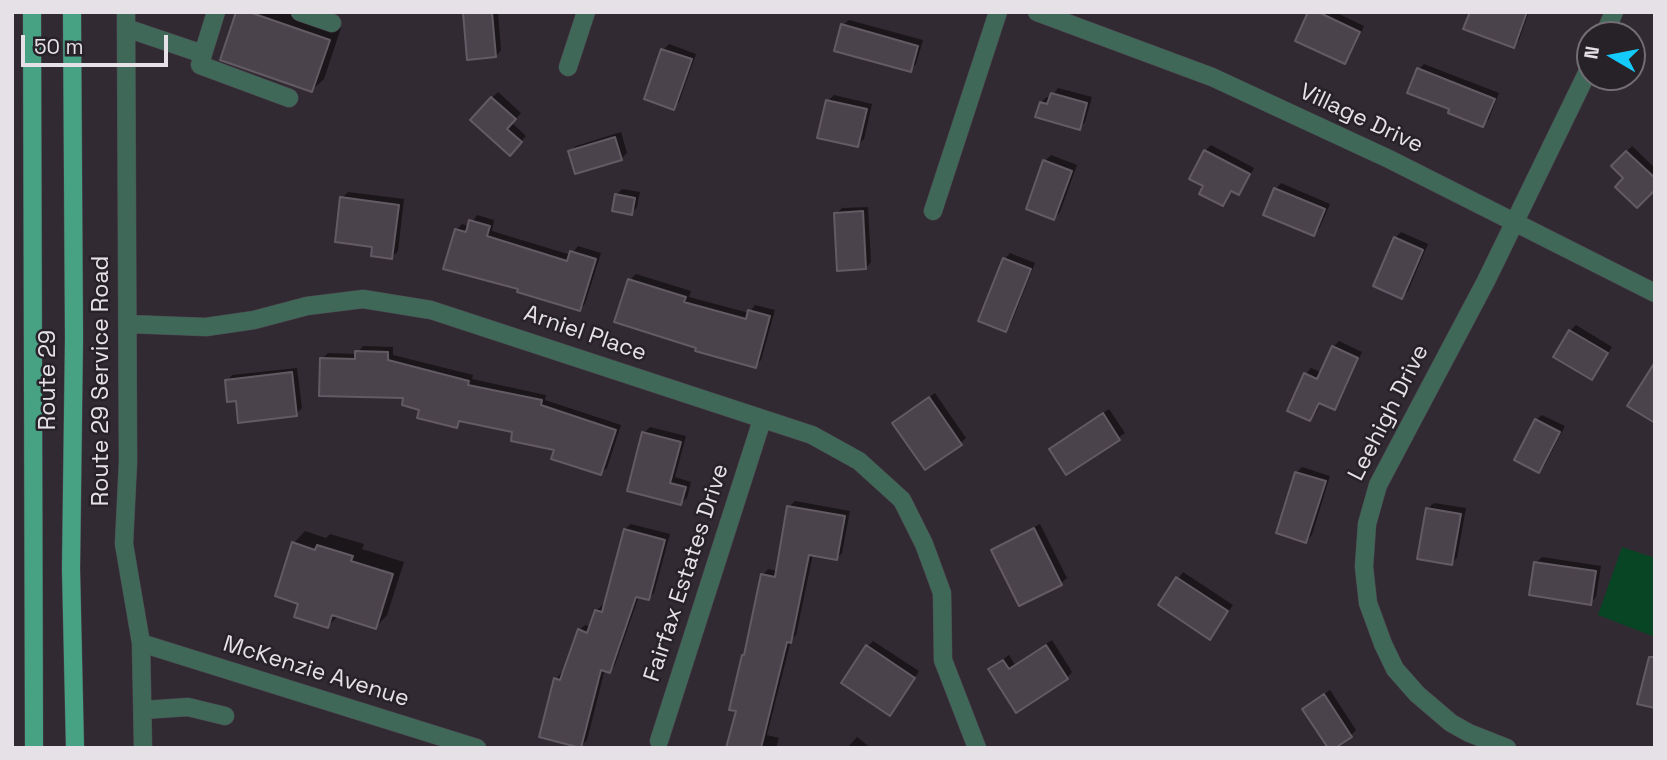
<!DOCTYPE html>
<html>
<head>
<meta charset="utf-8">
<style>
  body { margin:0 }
  #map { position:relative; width:1667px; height:760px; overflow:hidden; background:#312a32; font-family:"Space Grotesk",sans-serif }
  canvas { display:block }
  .frame { position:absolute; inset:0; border:14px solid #e5e1e6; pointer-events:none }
  .north { position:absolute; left:1576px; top:21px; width:70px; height:70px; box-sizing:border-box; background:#272128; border:2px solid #736e74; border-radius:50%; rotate:280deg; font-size:19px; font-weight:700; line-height:28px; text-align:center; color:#e5e1e6 }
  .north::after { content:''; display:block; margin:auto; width:24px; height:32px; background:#14cafb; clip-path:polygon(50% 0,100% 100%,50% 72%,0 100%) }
  .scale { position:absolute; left:21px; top:35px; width:147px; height:32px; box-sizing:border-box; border:4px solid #e5e1e6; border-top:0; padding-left:9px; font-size:21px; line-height:24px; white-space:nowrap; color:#e5e1e6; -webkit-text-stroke:5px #272128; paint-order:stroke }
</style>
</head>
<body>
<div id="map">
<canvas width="1667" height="760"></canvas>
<div class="frame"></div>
<div class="north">N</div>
<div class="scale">50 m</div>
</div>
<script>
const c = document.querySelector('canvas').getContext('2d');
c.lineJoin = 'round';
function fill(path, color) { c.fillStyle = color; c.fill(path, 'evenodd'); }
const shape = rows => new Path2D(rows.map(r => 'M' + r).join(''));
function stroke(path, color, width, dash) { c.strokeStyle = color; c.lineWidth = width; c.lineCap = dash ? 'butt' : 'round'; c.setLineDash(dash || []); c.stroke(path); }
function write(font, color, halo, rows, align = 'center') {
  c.font = font + ' "Space Grotesk",sans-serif'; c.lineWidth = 5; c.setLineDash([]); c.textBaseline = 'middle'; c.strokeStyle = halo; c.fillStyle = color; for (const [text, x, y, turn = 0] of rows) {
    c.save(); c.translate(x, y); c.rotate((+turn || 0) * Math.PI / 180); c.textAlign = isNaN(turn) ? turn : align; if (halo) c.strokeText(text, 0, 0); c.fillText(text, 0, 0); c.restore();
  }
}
fill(shape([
  [1622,547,1655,558,1655,637,1598,615]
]), '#074524');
fill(shape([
  [238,12,294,12,341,28,324,79,312,90],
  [466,12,498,12,501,50,496,56],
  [1310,12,1335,12,1364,26,1350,56,1344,62],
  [1471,12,1529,12,1519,40,1513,46],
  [849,20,923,40,916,64,910,70,843,25],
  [669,44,696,54,679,102,673,108,646,98,663,50],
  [1424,64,1499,93,1489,119,1483,125,1419,69],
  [1058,88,1092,97,1085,122,1079,128,1041,102,1047,97,1051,98],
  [498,92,521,113,512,123,526,136,510,153,492,98],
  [834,95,872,104,864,139,858,145,828,101],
  [621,132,627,153,621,159,570,151,576,146],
  [1211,145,1254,168,1244,187,1239,193,1233,190,1223,204,1205,185,1205,151],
  [1632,146,1655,168,1655,188,1626,178,1613,166],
  [1051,155,1077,165,1060,212,1054,218,1045,161],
  [1281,183,1330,204,1319,229,1313,234,1276,189],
  [622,189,640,192,637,207,632,213,616,195],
  [348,192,404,199,398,251,392,257,374,245,342,198],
  [868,207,871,262,866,268,836,214,842,208],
  [477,215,494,220,492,231,571,255,578,246,601,253,585,304,580,309,520,288,456,230,462,224,469,226],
  [1401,232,1428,244,1408,291,1402,297,1395,238],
  [1010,253,1035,263,1011,324,1005,330,1005,259],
  [636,274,691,291,689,297,749,313,755,305,775,310,761,360,755,366,617,321,630,280],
  [1576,325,1612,347,1592,378,1570,331],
  [1339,341,1362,352,1340,402,1334,408,1321,402,1316,413,1310,419,1306,374,1311,368,1322,373,1333,347],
  [363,346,393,347,393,355,473,375,472,379,546,395,545,400,621,425,607,468,601,473,556,449,515,431,462,420,456,426,421,408,406,397,322,359,328,353,357,354],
  [297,368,302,408,296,414,238,399,227,381,232,375],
  [935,393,966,438,960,443,894,423],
  [1109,409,1125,433,1067,473,1051,449],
  [1542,415,1565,426,1545,465,1539,471,1536,420],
  [650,427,686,436,675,477,691,482,687,498,681,503,629,490,644,433],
  [1302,467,1330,476,1312,535,1306,541,1297,472],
  [795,501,850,511,842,553,837,558,813,554,796,635,791,640,767,735,779,738,776,748,727,748,738,710,746,653,763,575,768,569,778,571,789,507],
  [1434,503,1466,508,1457,558,1451,563,1428,508],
  [631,524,670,534,654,593,648,599,639,596,615,665,610,671,605,669,587,740,581,746,556,679,561,673,564,674,579,630,585,625,591,627,596,611,602,605,605,606,625,529],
  [1040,524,1067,578,1061,583,1020,604,993,550,999,545],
  [305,531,326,538,330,534,364,544,362,549,404,562,387,615,376,627,339,615,328,626,300,603,294,543],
  [1542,557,1601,566,1596,597,1590,603,1536,563],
  [1183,572,1233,605,1209,638,1160,605],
  [1052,640,1072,672,1067,678,991,669,1009,655,1015,665],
  [873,641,919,671,895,708,867,647],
  [1330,690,1356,730,1351,735,1310,704],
  [857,737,871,748,847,748]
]), '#0007');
const building = shape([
  [236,12,249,12,330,40,312,92,220,60,236,12],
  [463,12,492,12,496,57,467,60,463,12],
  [1308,12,1318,12,1360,32,1345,64,1295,41,1308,12],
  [1470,12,1527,12,1514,48,1463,29,1470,12],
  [841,24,918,46,911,72,834,51,841,24],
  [661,49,692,59,674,110,644,99,661,49],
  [1417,68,1495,99,1483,127,1448,113,1449,109,1407,93,1417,68],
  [1051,93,1087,103,1080,130,1035,117,1040,102,1047,104,1051,93],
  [491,97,516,119,507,129,522,142,510,156,470,120,491,97],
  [826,100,867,109,858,147,817,138,826,100],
  [615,137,622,160,575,174,568,151,615,137],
  [1204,150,1250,174,1239,195,1231,191,1223,206,1199,194,1203,186,1189,179,1204,150],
  [1626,151,1655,178,1655,190,1637,208,1615,187,1623,178,1611,166,1626,151],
  [1043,160,1072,171,1054,220,1026,209,1043,160],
  [1274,188,1325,209,1314,236,1263,215,1274,188],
  [615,194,635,198,632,215,612,211,615,194],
  [340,197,399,205,392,259,371,256,372,247,335,242,340,197],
  [863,211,866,269,837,271,834,213,863,211],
  [469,220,490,226,487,236,567,261,570,251,596,259,580,311,517,292,518,289,443,269,455,229,466,232,469,220],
  [1394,237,1423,250,1402,299,1373,286,1394,237],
  [1003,258,1031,269,1006,332,978,321,1003,258],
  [628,279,686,297,684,302,746,319,748,310,770,316,756,368,695,351,696,348,614,322,628,279],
  [1569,330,1608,353,1592,380,1553,357,1569,330],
  [1332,346,1358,358,1335,410,1319,403,1310,421,1287,411,1304,373,1317,379,1332,346],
  [355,351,388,352,388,360,469,381,468,385,542,400,541,405,616,430,601,475,551,459,554,450,511,441,512,432,459,421,457,428,417,418,419,410,402,405,403,398,319,396,320,358,355,359,355,351],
  [1655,362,1655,423,1627,406,1655,362],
  [292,372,297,416,238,423,236,401,227,402,225,380,292,372],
  [929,397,962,445,925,470,892,423,929,397],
  [1103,413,1120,440,1066,475,1049,449,1103,413],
  [1535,419,1560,432,1539,473,1514,460,1535,419],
  [642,432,681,442,670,483,686,487,681,505,627,491,642,432],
  [1295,472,1326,481,1306,543,1276,533,1295,472],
  [787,506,845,516,837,560,809,555,791,643,787,642,761,748,726,748,736,711,729,710,742,655,744,655,761,574,775,577,787,506],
  [1426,508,1461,514,1452,565,1417,559,1426,508],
  [1034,528,1062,585,1019,606,991,550,1034,528],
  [624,529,665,540,649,600,636,597,610,673,601,670,581,748,539,737,554,678,560,680,578,629,587,633,595,610,602,612,624,529],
  [292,542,315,550,317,545,353,556,351,561,393,574,376,629,332,615,328,628,294,617,298,604,275,596,292,542],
  [1534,562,1596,571,1591,605,1529,595,1534,562],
  [1176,577,1228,611,1210,640,1158,605,1176,577],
  [866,645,915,678,890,716,841,683,866,645],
  [1046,645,1068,679,1016,713,988,669,1003,660,1009,669,1046,645],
  [1649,657,1655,657,1655,708,1637,704,1649,657],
  [1324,694,1352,737,1335,748,1328,748,1302,709,1324,694]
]);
fill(building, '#4b434c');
stroke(building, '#635b64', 2);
const minor = shape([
  [126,12,128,462,124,544,141,643,143,748],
  [300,12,332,23],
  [1037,12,1212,77,1389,159,1655,293],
  [126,28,203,54,200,65,289,98],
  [1604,35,1614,12],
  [203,54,216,12],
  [568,67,586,12],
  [933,211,998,12],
  [128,324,206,327,254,320,307,306,363,299,431,310,812,435,859,461,902,500,924,544,942,593,943,660,977,748],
  [141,643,477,748],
  [144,710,188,707,225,716],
  [659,741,762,420],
  [1507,748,1469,733,1451,723,1417,694,1395,669,1383,644,1368,603,1364,567,1367,524,1378,485,1486,281,1590,67]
]);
const major = shape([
  [32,12,34,748],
  [72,12,74,338,71,569,75,748]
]);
stroke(minor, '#4e474f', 19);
stroke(major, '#4e474f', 19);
stroke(minor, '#3f6859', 18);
stroke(major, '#47a284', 18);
write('23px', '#e5e1e6', '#272128', [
  ["Village Drive",1361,119,25],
  ["Arniel Place",585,334,19],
  ["Route 29",49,380,-90],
  ["Route 29 Service Road",102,381,-90],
  ["Leehigh Drive",1389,413,-63],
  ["Fairfax Estates Drive",687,573,-72],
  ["McKenzie Avenue",316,672,17]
]);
</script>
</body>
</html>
